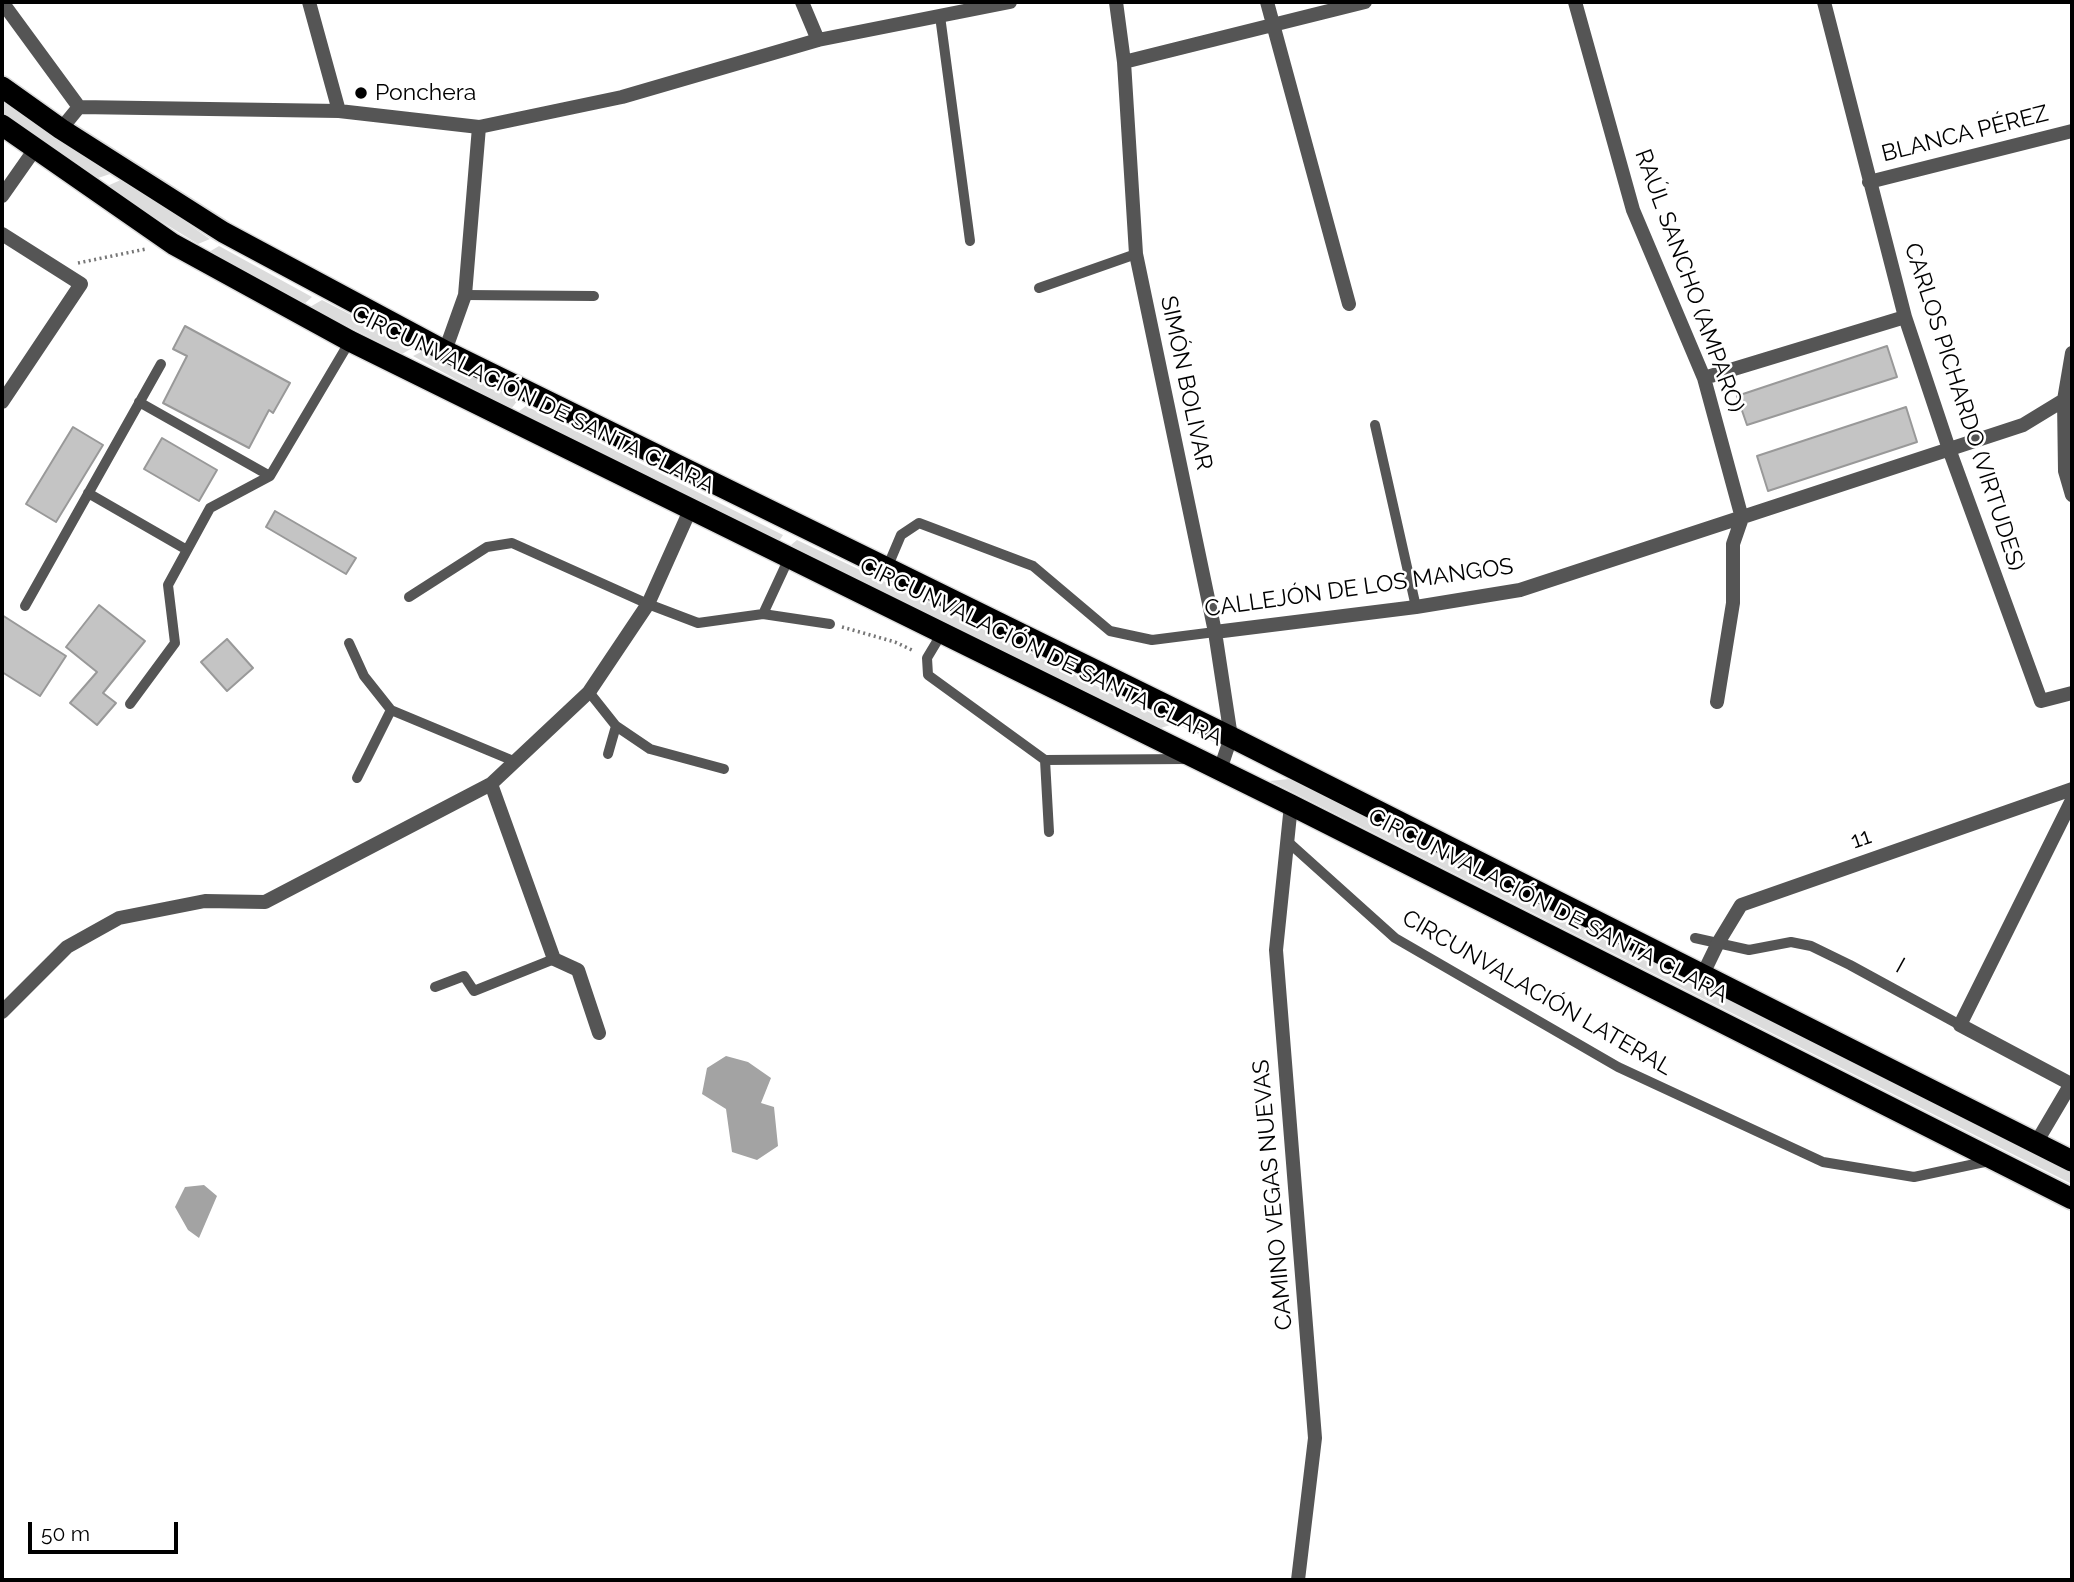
<!DOCTYPE html>
<html>
<head>
<meta charset="utf-8">
<style>
  body { margin:0 }
  #map { position:relative; width:2074px; height:1582px; overflow:hidden; background:#fff; font-family:Raleway,sans-serif }
  canvas { display:block }
  .frame { position:absolute; inset:0; border:4px solid #000; pointer-events:none }
  .scale { position:absolute; left:28px; top:1522px; width:150px; height:32px; box-sizing:border-box; border:4px solid #000; border-top:0; padding-left:9px; font-size:21px; line-height:24px; white-space:nowrap; color:#000; -webkit-text-stroke:5px #fff; paint-order:stroke }
</style>
</head>
<body>
<div id="map">
<canvas width="2074" height="1582"></canvas>
<div class="frame"></div>
<div class="scale">50 m</div>
</div>
<script>
const c = document.querySelector('canvas').getContext('2d');
c.lineJoin = 'round';
function fill(path, color) { c.fillStyle = color; c.fill(path, 'evenodd'); }
const shape = rows => new Path2D(rows.map(r => 'M' + r).join(''));
function stroke(path, color, width, dash) { c.strokeStyle = color; c.lineWidth = width; c.lineCap = dash ? 'butt' : 'round'; c.setLineDash(dash || []); c.stroke(path); }
function write(font, color, halo, rows, align = 'center') {
  c.font = font + ' Raleway,sans-serif'; c.lineWidth = 5; c.setLineDash([]); c.textBaseline = 'middle'; c.strokeStyle = halo; c.fillStyle = color; for (const [text, x, y, turn = 0] of rows) {
    c.save(); c.translate(x, y); c.rotate((+turn || 0) * Math.PI / 180); c.textAlign = isNaN(turn) ? turn : align; if (halo) c.strokeText(text, 0, 0); c.fillText(text, 0, 0); c.restore();
  }
}
fill(shape([
  [2,97,110,174,95,179,2,112],
  [123,179,210,239,198,244,105,187],
  [219,246,312,297,303,305,253,278,209,252],
  [322,300,414,347,402,354,310,307],
  [423,351,518,400,511,409,413,356],
  [526,406,783,535,779,541,518,412],
  [797,540,938,607,1173,724,1155,730,809,558,791,545],
  [1289,779,2072,1173,2072,1184,1270,781]
]), '#dcdcdc');
fill(shape([
  [726,1056,748,1062,771,1078,761,1103,774,1107,778,1146,757,1160,732,1152,726,1109,702,1094,707,1068],
  [204,1185,217,1196,199,1238,188,1230,175,1207,185,1187]
]), '#a3a3a3');
const building = shape([
  [185,326,290,383,273,413,269,410,249,448,163,403,187,356,173,349,185,326],
  [1887,346,1897,377,1747,425,1737,396,1887,346],
  [1906,407,1917,442,1768,491,1757,456,1906,407],
  [73,427,103,445,56,522,26,504,73,427],
  [162,438,217,470,199,501,144,469,162,438],
  [275,511,356,558,346,574,266,527,275,511],
  [99,605,145,641,103,693,116,703,97,725,70,703,97,672,66,647,99,605],
  [2,615,66,656,40,696,2,672,2,615],
  [227,639,253,668,227,691,201,662,227,639]
]);
fill(building, '#c4c4c4');
stroke(building, '#999', 2);
const highway = shape([
  [2,87,61,129,223,232,445,351,1231,737,2072,1161],
  [2,125,173,244,350,341,1291,805,2072,1199]
]);
stroke(highway, '#dbdbdb', 24);
stroke(shape([
  [78,263,146,249],
  [842,627,895,642,914,651]
]), '#777', 3.5, [2, 3.5]);
stroke(shape([
  [940,16,970,241],
  [1039,288,1136,254],
  [465,295,594,296],
  [139,402,270,476],
  [1375,425,1416,607],
  [88,493,187,550],
  [887,568,901,535,919,523,1033,566,1110,631,1152,640,1215,632],
  [409,597,487,547,512,543,648,604,698,623,763,614,830,624],
  [25,606,161,364],
  [763,614,789,558],
  [942,633,927,658,928,675,1045,760,1186,759],
  [349,643,364,676,391,710,516,762],
  [589,692,616,726,608,754],
  [130,704,175,643,168,585,210,508,270,476,350,341],
  [616,726,650,749,724,769],
  [1045,760,1049,832],
  [357,778,391,710],
  [1287,841,1395,938,1618,1067,1823,1162,1914,1177,1989,1161],
  [1695,938,1749,950,1791,942,1811,946,1850,965,1960,1025],
  [435,987,464,976,474,991,554,959]
]), '#555', 10);
stroke(shape([
  [2,2,79,107],
  [309,2,339,111],
  [802,2,818,40],
  [1116,2,1124,62,1136,254,1215,632,1231,737,1220,770],
  [1267,2,1349,304],
  [1575,2,1633,210,1704,378,1742,518,1733,544,1733,603,1717,702],
  [1824,2,1905,317,1949,449,2041,701,2072,693],
  [1124,62,1365,2],
  [61,129,79,107,339,111,479,127,622,97,818,40,1010,2],
  [1869,182,2072,131],
  [2,196,35,149],
  [2,234,81,284,2,402],
  [445,351,465,295,479,127],
  [2072,353,2064,400,2065,471,2072,495],
  [1704,378,1905,317],
  [1215,632,1416,607,1520,590,2023,425,2064,400,2072,400],
  [491,784,554,959,578,970,599,1033],
  [1291,805,1276,950,1315,1438,1298,1580],
  [1702,976,1718,943,1741,905,2072,789],
  [2,1012,67,947,119,918,205,901,265,902,491,784,589,692,648,604,691,508],
  [2071,1084,1960,1025,2072,800],
  [2036,1143,2072,1082]
]), '#555', 14);
stroke(highway, '#000', 21);
for (const [x, y, r, color] of [
  [361,93,7,"#000"]
]) { const dot = new Path2D(); dot.arc(x, y, r, 0, 2 * Math.PI); c.fillStyle = color; c.fill(dot); stroke(dot, '#fff', 2.5); }
write('23px', '#000', '#fff', [
  ["Ponchera",375,93]
], 'left');
write('23px', '#000', '#fff', [
  ["BLANCA PÉREZ",1965,134,-14],
  ["RAÚL SANCHO (AMPARO)",1689,281,70],
  ["SIMÓN BOLIVAR",1186,383,78],
  ["CIRCUNVALACIÓN DE SANTA CLARA",533,400,26],
  ["CARLOS PICHARDO (VIRTUDES)",1964,407,72],
  ["CALLEJÓN DE LOS MANGOS",1359,588,-8],
  ["CIRCUNVALACIÓN DE SANTA CLARA",1041,652,26],
  ["11",1861,839,-19],
  ["CIRCUNVALACIÓN DE SANTA CLARA",1548,906,27],
  ["I",1900,966,29],
  ["CIRCUNVALACIÓN LATERAL",1537,993,30],
  ["CAMINO VEGAS NUEVAS",1273,1195,-95]
]);
</script>
</body>
</html>
